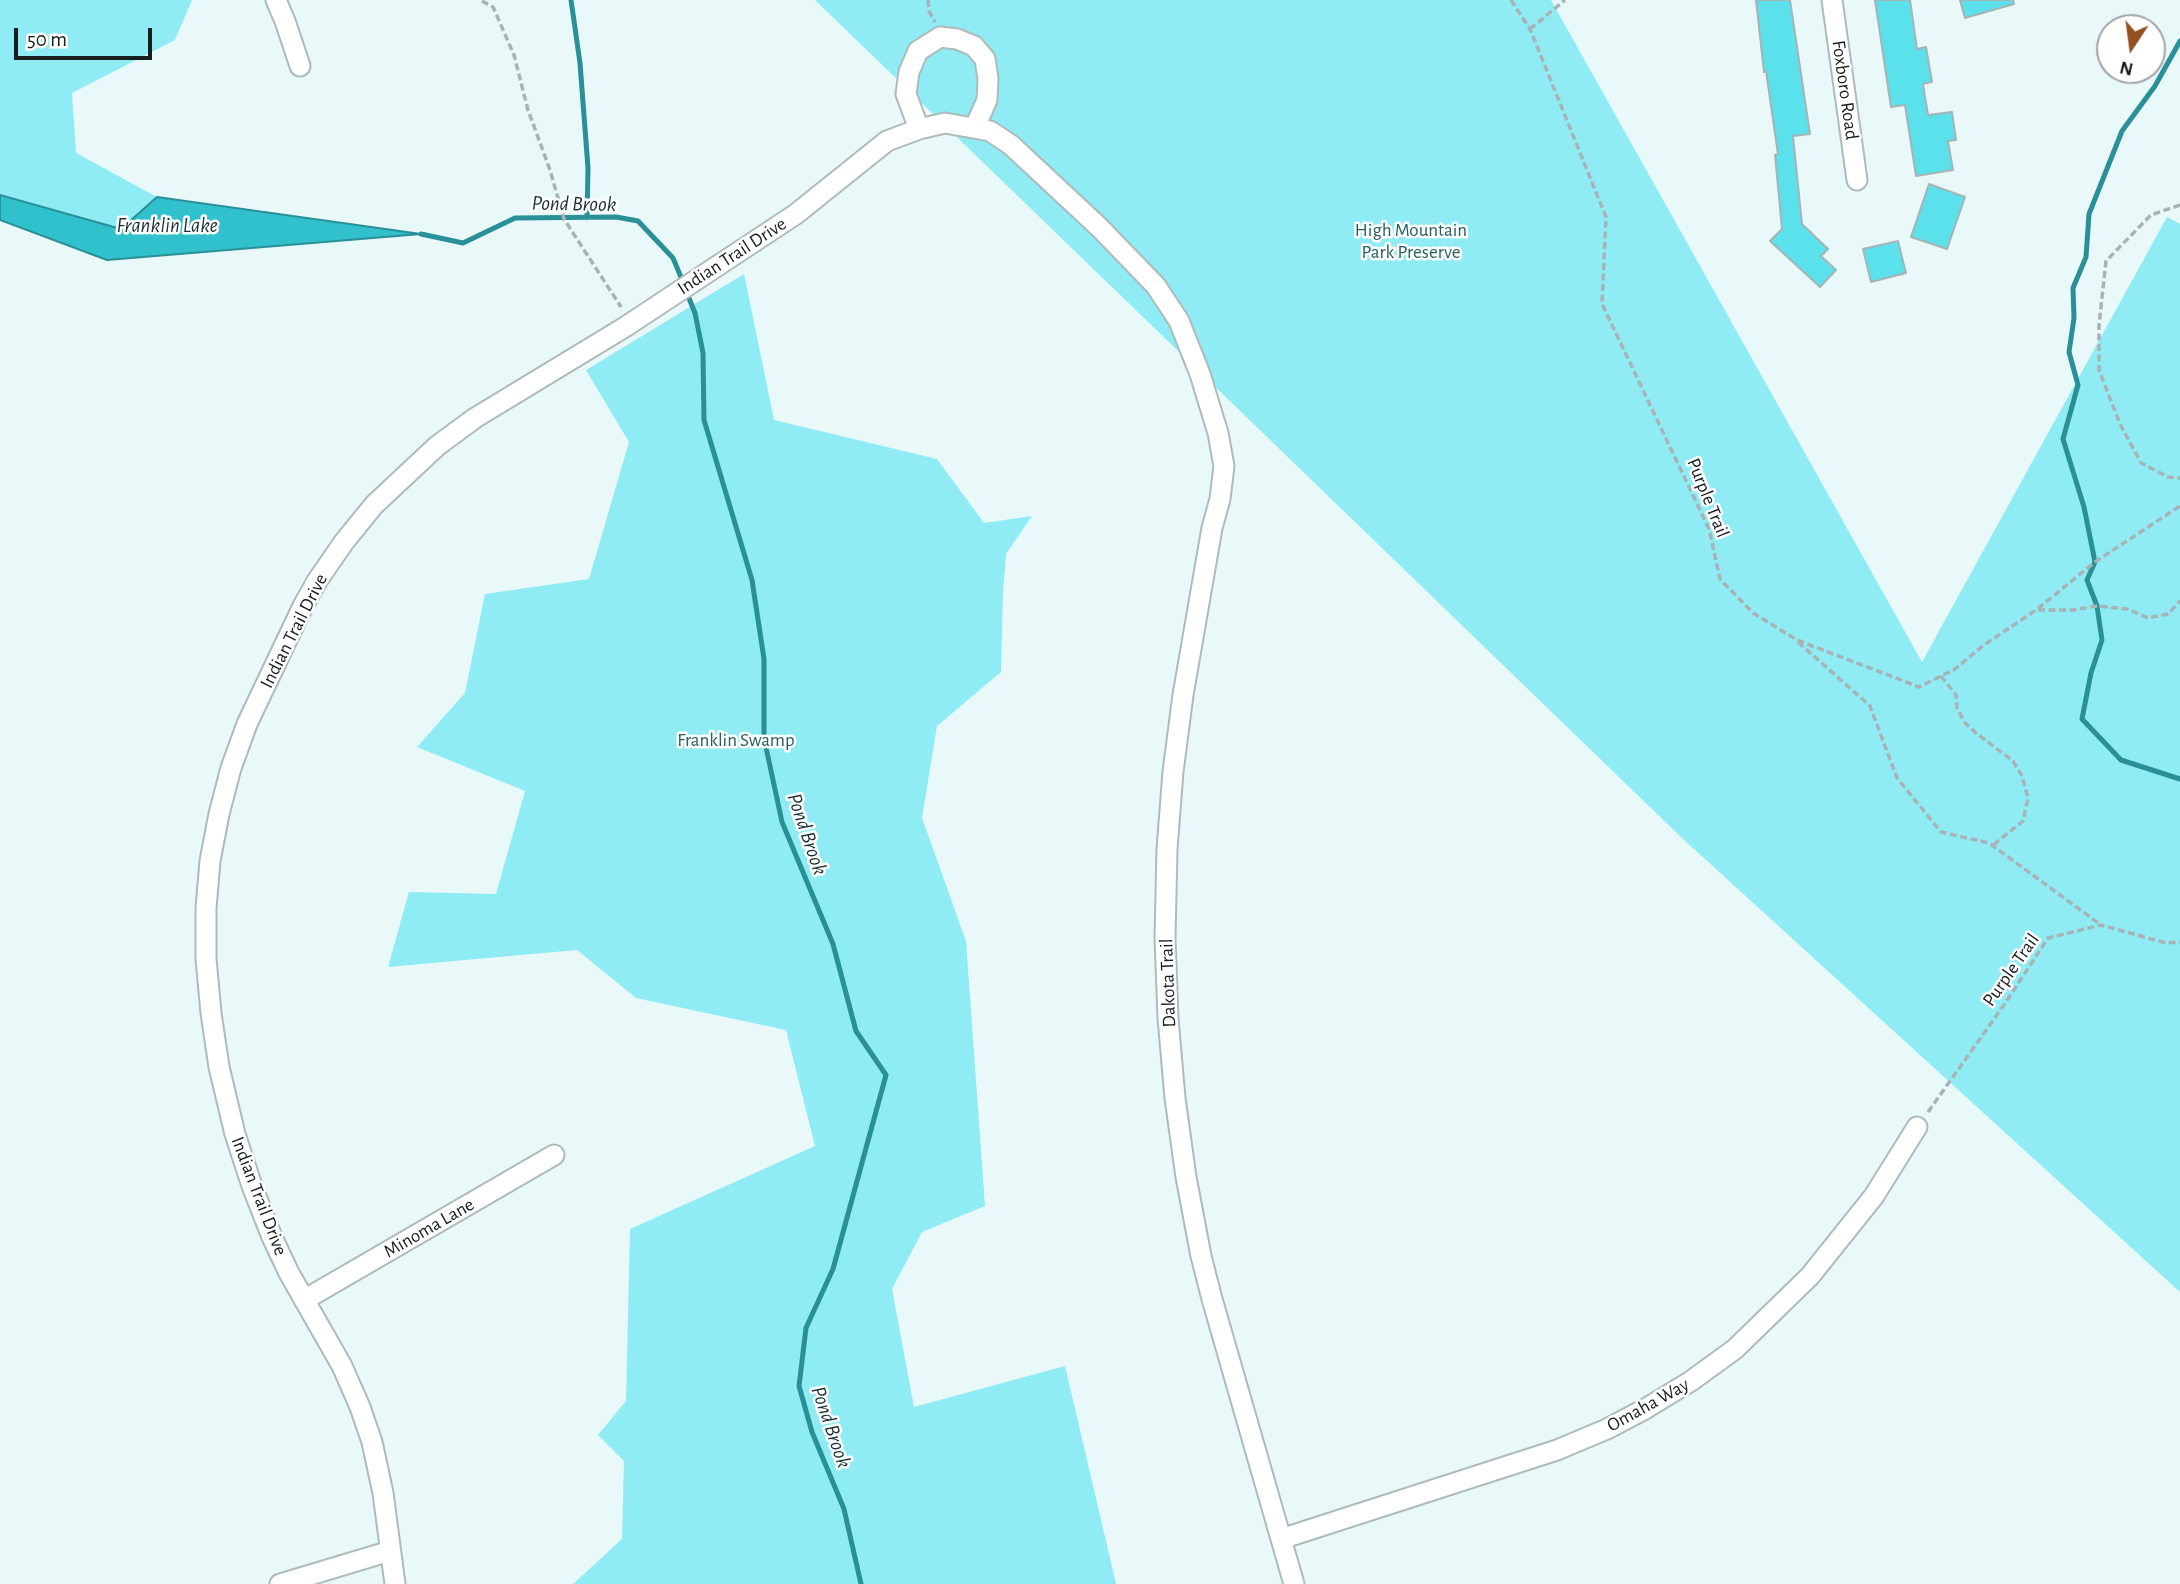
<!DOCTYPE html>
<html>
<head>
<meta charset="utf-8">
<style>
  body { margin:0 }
  #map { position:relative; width:2180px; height:1584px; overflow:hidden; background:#e9f8f9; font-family:"Alegreya Sans",sans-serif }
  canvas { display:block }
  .north { position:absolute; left:2096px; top:14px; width:70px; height:70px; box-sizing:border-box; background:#fff; border:2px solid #a2a4a5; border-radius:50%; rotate:193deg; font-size:19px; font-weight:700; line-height:28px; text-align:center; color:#171c1d }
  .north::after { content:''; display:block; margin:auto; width:24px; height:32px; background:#935020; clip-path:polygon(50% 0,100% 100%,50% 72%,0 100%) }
  .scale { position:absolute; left:14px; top:28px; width:138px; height:32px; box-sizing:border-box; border:4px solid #171c1d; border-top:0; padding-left:9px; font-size:21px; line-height:24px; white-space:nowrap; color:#171c1d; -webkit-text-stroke:5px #fff; paint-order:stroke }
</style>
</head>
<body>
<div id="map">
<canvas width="2180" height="1584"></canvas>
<div class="north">N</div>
<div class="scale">50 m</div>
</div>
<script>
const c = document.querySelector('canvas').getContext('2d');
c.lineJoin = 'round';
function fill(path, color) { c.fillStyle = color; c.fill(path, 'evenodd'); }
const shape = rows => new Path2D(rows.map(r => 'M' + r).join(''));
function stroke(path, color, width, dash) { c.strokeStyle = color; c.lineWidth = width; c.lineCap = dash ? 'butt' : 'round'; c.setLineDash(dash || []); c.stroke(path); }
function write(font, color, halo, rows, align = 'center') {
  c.font = font + ' "Alegreya Sans",sans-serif'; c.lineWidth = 5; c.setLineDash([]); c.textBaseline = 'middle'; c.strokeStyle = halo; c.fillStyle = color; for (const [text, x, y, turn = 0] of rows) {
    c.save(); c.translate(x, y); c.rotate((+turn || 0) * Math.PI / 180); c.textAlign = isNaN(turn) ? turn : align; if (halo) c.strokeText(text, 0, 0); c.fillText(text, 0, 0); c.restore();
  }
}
fill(shape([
  [0,0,192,0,175,40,72,93,76,153,157,197,121,229,0,195],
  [815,0,1551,0,1922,662,2167,217,2180,224,2180,1292,1683,839],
  [744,274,774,420,937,459,984,523,1032,516,1006,554,1003,593,1001,672,937,726,922,818,966,941,985,1206,922,1232,892,1289,914,1407,1065,1366,1116,1584,573,1584,622,1539,624,1461,598,1435,626,1401,630,1229,815,1146,786,1030,636,998,577,950,388,967,409,892,496,894,525,791,417,747,465,693,485,594,589,579,629,442,586,370]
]), '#8fecf5');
const water = shape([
  [0,195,121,229,157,197,421,234,107,260,0,220,0,195]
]);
fill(water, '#31c1cc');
stroke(water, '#299098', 2);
stroke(shape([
  [571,0,580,63,588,168,587,218],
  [2180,41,2155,86,2122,131,2089,214,2086,257,2073,288,2074,318,2069,352,2078,385,2063,439,2084,507,2095,562,2087,580,2097,606,2102,640,2091,673,2082,719,2121,760,2180,779],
  [421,234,463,243,515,218,616,217,638,221,673,258,683,282],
  [686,291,695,313,703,353,704,420,752,580,764,659,764,738,782,822,833,944,856,1031,886,1075,833,1269,806,1328,799,1386,812,1432,844,1509,861,1584]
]), '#299098', 5);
const building = shape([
  [1756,0,1790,0,1810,134,1793,136,1802,224,1828,249,1821,256,1836,270,1820,287,1770,241,1782,229,1775,155,1778,154,1766,71,1764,72,1756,0],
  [1875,0,1910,0,1917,49,1926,47,1932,82,1923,84,1928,115,1952,112,1956,140,1948,141,1953,170,1916,176,1905,105,1891,107,1875,0],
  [1960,0,2013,0,2014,4,1965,18,1960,0],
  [1929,184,1965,197,1947,249,1911,237,1929,184],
  [1898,241,1906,273,1871,282,1863,249,1898,241]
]);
fill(building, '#5be1ec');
stroke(building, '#a6b4b5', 2);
const minor = shape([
  [276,0,285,21,300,66],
  [1832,0,1857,180],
  [919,129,906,94,909,72,918,51,940,37,957,39,974,46,985,59,988,79,987,100,975,127],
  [304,1300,554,1155],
  [1281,1539,1557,1450,1607,1429,1645,1409,1691,1381,1735,1349,1810,1276,1874,1196,1917,1127],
  [280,1584,390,1551],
  [395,1584,383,1493,372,1442,360,1407,342,1366,289,1273,272,1237,252,1186,235,1134,219,1067,211,1013,206,959,206,908,210,861,219,814,231,768,247,724,303,606,317,581,344,542,374,505,437,446,475,418,625,327,796,214,887,141,919,129,945,123,990,131,1011,145,1100,228,1156,286,1179,321,1200,374,1218,433,1224,466,1220,499,1212,528,1183,695,1173,772,1167,849,1165,938,1168,1018,1175,1098,1186,1177,1201,1256,1212,1299,1294,1584]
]);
stroke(minor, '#adbbbc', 23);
stroke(shape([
  [928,0,929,11,935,22],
  [1511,0,1530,29,1606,217,1602,304,1709,529,1720,579,1753,613,1797,640,1919,687,1955,669,1984,645,2036,610,2095,562,2180,506],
  [482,1,493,7,514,55,528,110,550,170,564,219,621,307],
  [1530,29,1565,0],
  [2180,205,2151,215,2106,261,2099,325,2099,370,2120,424,2141,463,2168,477,2180,478],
  [2038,610,2073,610,2097,606,2127,609,2148,618,2168,614,2180,601],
  [1798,642,1870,706,1897,778,1941,832,1989,843,2101,925],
  [1941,676,1956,695,1957,708,1965,723,1976,733,2013,761,2022,776,2028,798,2023,821,1993,845],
  [1928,1112,2004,1005,2048,938,2101,925,2166,943,2180,942]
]), '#a7b3b4', 3.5, [7, 3.5]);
stroke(minor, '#fff', 19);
write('19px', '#171c1d', '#fff', [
  ["Foxboro Road",1845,90,82],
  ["Indian Trail Drive",732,256,-33],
  ["Purple Trail",1708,498,68],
  ["Indian Trail Drive",294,631,-63],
  ["Purple Trail",2011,970,-55],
  ["Dakota Trail",1168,983,-92],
  ["Indian Trail Drive",259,1196,69],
  ["Minoma Lane",429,1228,-30],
  ["Omaha Way",1648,1405,-29]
]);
write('19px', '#265e63', '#fff', [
  ["High Mountain",1411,230],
  ["Park Preserve",1411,252],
  ["Franklin Swamp",736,740]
]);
write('italic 21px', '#183032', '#fff', [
  ["Pond Brook",574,204,1],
  ["Franklin Lake",167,226],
  ["Pond Brook",807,834,71],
  ["Pond Brook",831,1427,71]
]);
</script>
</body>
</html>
